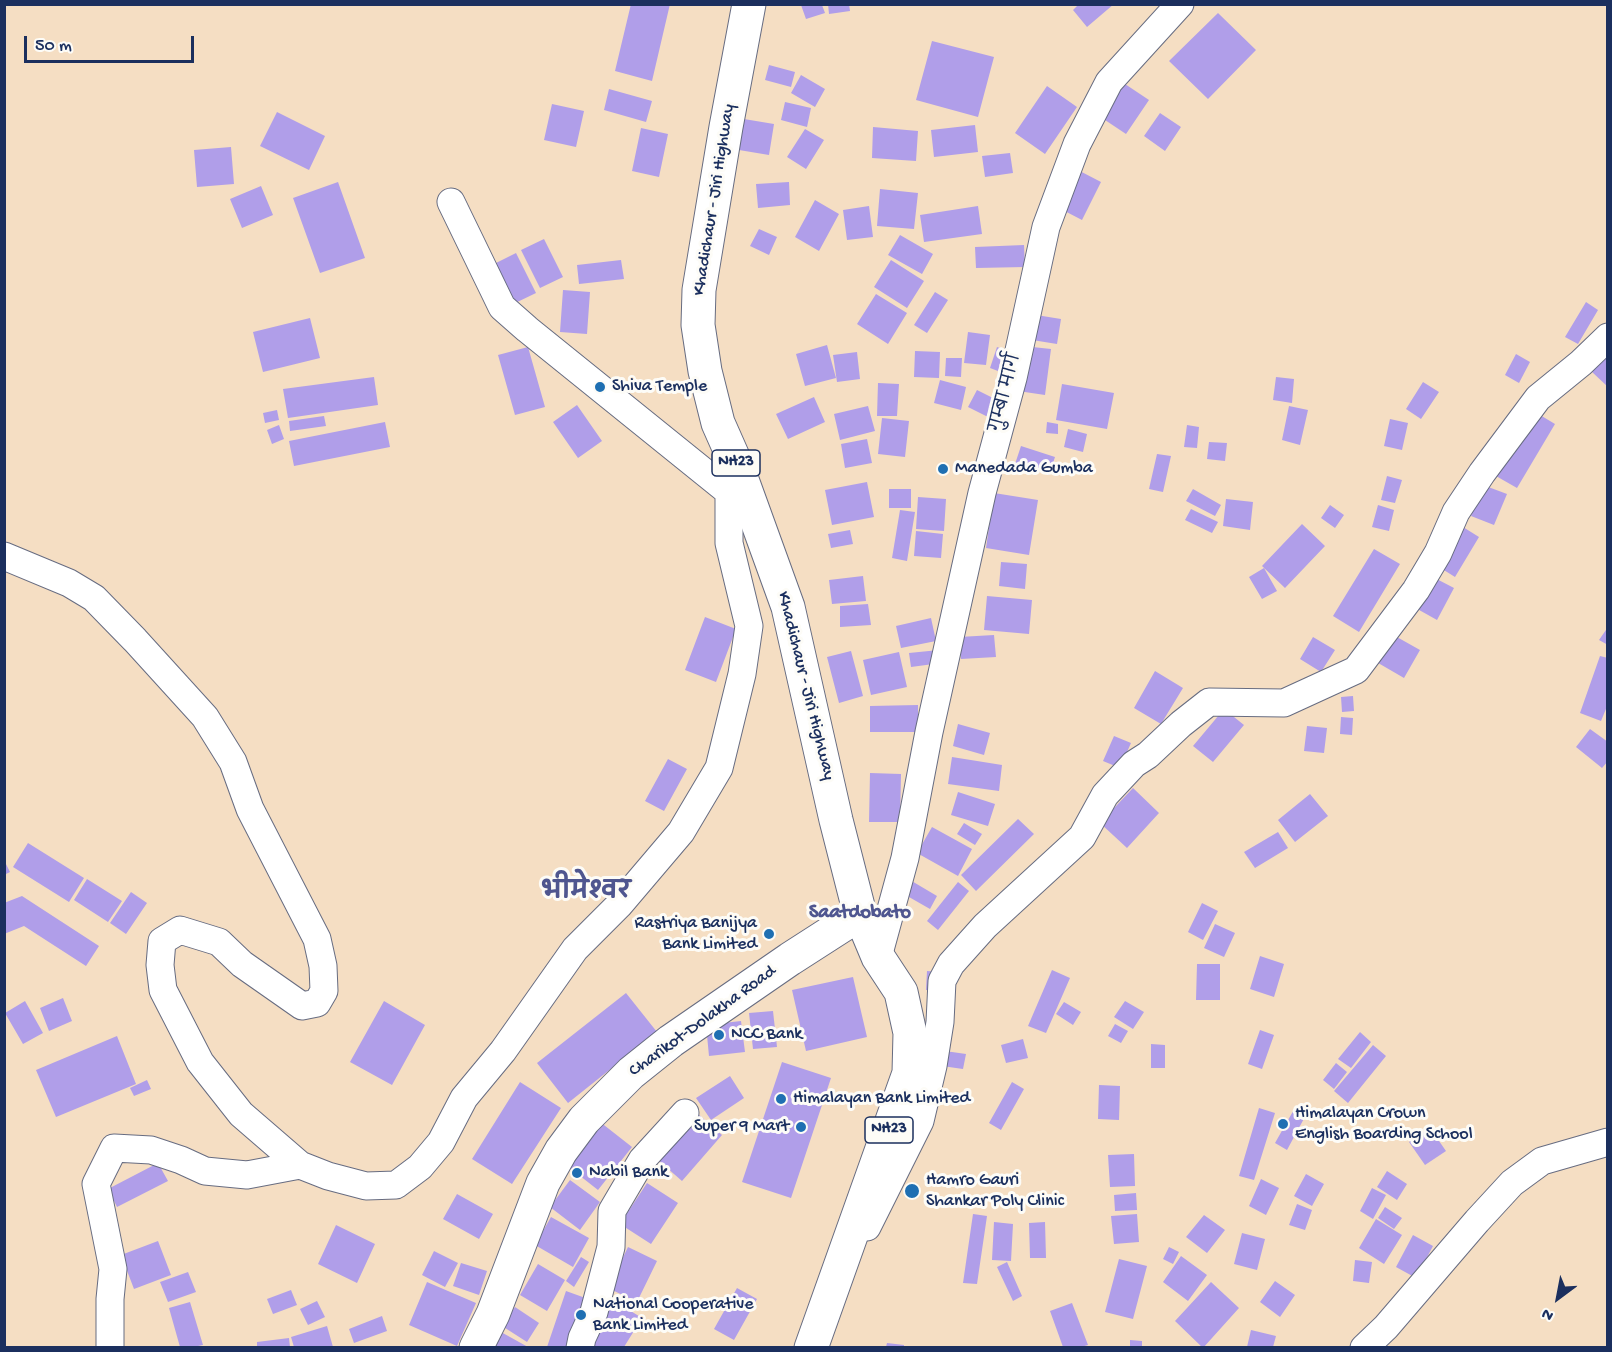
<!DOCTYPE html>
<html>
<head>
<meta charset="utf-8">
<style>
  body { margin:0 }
  #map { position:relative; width:1612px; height:1352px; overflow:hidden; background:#f5dec3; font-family:"Gochi Hand",sans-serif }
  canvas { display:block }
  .frame { position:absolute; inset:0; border:6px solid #1b2f5e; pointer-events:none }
  .north { position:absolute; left:1528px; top:1268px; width:60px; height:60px; -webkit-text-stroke:4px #fdfcf7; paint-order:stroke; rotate:212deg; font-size:16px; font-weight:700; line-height:24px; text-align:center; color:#1b2f5e }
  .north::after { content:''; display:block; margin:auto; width:21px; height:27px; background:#1b2f5e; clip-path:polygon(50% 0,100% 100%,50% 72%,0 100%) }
  .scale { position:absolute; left:24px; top:36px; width:170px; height:27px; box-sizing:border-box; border:3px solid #1b2f5e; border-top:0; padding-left:8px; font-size:18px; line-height:21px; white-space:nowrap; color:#1b2f5e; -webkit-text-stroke:4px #fdfcf7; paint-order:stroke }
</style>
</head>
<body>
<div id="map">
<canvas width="1612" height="1352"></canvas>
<div class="frame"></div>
<div class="north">N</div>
<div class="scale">50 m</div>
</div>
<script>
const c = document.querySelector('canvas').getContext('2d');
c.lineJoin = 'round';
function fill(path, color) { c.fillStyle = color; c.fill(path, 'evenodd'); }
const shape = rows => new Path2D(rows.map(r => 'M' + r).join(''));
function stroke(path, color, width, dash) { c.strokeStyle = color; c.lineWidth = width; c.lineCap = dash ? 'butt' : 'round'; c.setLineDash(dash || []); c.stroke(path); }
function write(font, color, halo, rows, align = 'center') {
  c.font = font + ' "Gochi Hand","Playpen Sans Deva",sans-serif'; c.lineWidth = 6; c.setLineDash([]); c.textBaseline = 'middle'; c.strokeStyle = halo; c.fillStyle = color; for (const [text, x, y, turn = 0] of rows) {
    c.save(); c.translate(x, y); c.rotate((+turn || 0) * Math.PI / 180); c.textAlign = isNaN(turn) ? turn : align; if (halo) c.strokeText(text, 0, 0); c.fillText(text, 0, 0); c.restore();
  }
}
fill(shape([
  [631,4,670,4,652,81,615,71],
  [828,4,849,4,850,11,829,14],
  [1079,4,1114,4,1087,27,1073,10],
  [801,5,822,5,825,13,806,19],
  [1218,13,1256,50,1208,99,1169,61],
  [932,41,994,57,978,117,916,100],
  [769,65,795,72,791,87,765,80],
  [801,75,825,89,815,107,791,93],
  [1122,82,1149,100,1126,134,1099,116],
  [1047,86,1077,107,1045,154,1015,133],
  [609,89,652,101,646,122,604,110],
  [785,102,811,108,807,127,781,120],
  [552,104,584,111,576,147,544,140],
  [277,112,325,136,309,170,260,146],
  [1160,113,1181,127,1165,151,1144,136],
  [744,119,774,124,769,155,739,150],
  [975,125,978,152,934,157,931,130],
  [873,127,918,131,916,161,872,158],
  [641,128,668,134,659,177,632,171],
  [805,129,824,140,806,169,787,157],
  [231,147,234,184,197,187,194,150],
  [1010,153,1013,173,985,177,982,156],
  [1074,168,1101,182,1082,220,1055,206],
  [338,182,365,258,320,273,293,198],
  [789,182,790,205,758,208,756,184],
  [261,186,273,215,242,228,230,199],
  [880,189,918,193,914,229,877,226],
  [815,200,839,214,819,251,795,237],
  [869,206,873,237,847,240,843,210],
  [978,206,982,234,924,242,920,215],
  [759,229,777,237,769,255,750,246],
  [900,235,933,254,922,274,888,255],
  [544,239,563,277,540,288,521,250],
  [1024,245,1025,267,976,268,975,247],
  [516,253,536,293,509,306,490,266],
  [621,260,624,279,579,284,577,265],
  [891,260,924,281,907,308,874,287],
  [563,290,590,292,587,334,560,332],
  [935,292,948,300,927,333,914,325],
  [876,294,907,313,888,344,857,324],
  [1586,302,1598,310,1578,344,1565,337],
  [1030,314,1061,319,1057,344,1026,339],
  [310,318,320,358,263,372,253,332],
  [968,332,990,335,986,365,964,363],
  [827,345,836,378,805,386,796,354],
  [1023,346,1051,349,1045,395,1018,391],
  [528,347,545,407,515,415,498,355],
  [997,347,1013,353,1006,374,990,368],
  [915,351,940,352,939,378,914,377],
  [857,352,860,379,837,382,833,355],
  [1516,354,1530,362,1519,383,1505,375],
  [1608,354,1608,387,1591,371],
  [946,358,962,358,961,377,945,376],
  [374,377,378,405,288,418,283,389],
  [1276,377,1294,379,1292,403,1273,400],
  [940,380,966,387,961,410,934,403],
  [1423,382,1439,392,1421,419,1406,409],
  [878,383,899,384,897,416,877,416],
  [1062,384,1114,393,1107,429,1056,420],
  [977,390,997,400,988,417,968,407],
  [814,397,825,422,788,439,776,414],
  [577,405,602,441,578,458,553,422],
  [868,406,875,431,840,440,834,414],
  [1289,406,1308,410,1300,445,1282,440],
  [277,410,279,420,265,423,263,413],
  [1535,412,1555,424,1517,488,1496,476],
  [324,416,326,426,290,431,289,421],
  [882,418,909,421,905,457,878,454],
  [1390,419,1408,423,1402,450,1384,446],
  [385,422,390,447,294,466,289,441],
  [1047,422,1058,424,1058,434,1046,433],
  [279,425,284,439,272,444,267,430],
  [1187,425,1199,427,1197,448,1184,447],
  [1068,429,1087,434,1083,452,1064,447],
  [867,439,872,463,845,468,841,444],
  [1209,442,1227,443,1225,461,1207,459],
  [1021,446,1055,457,1049,475,1015,464],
  [1157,454,1171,456,1163,492,1149,489],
  [1387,476,1402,480,1395,503,1381,500],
  [867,482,874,517,832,525,825,490],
  [1483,485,1507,494,1494,525,1471,516],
  [889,489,911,489,911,508,889,508],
  [1193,489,1221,505,1215,516,1186,501],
  [994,493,1038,500,1029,555,986,548],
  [918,497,946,499,944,531,916,529],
  [1226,499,1253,502,1250,530,1223,526],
  [1330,505,1344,515,1335,528,1321,518],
  [1378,505,1394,510,1389,531,1372,527],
  [1191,509,1218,522,1212,533,1185,520],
  [900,510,915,512,907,561,892,558],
  [1302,524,1325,546,1285,588,1262,566],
  [1463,527,1479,537,1455,577,1439,567],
  [850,530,853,544,831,548,828,534],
  [916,531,943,534,941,558,914,556],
  [1374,549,1400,564,1359,632,1333,616],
  [1001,562,1027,564,1025,589,999,586],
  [1264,568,1277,591,1262,599,1249,577],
  [1429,575,1454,588,1437,620,1412,606],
  [863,576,866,601,832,604,829,580],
  [987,596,1032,600,1029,634,984,630],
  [868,604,871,625,840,627,840,606],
  [705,617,736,629,716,682,685,670],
  [931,618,936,641,901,648,896,626],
  [1608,627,1608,645,1599,640],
  [1388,632,1420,650,1404,678,1373,660],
  [994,635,996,657,961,659,959,637],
  [1313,637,1335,650,1321,672,1300,659],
  [939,650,941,663,911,667,909,653],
  [851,651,863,696,839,703,827,657],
  [899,652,907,687,871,695,863,660],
  [1600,656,1608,658,1608,704,1601,721,1580,713],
  [1155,671,1183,688,1161,724,1134,708],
  [1353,696,1354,711,1342,712,1341,697],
  [918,705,918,732,870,732,870,706],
  [1224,709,1244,725,1213,762,1193,746],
  [1341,717,1353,718,1352,735,1340,734],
  [958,724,990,733,984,755,953,746],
  [1307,726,1327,728,1324,753,1304,751],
  [1590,729,1608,742,1608,761,1602,768,1576,747],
  [1114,736,1131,743,1120,768,1103,761],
  [952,757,1002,765,999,791,948,784],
  [668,759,687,769,664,811,645,801],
  [870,773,901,774,900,822,869,822],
  [1133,788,1159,813,1127,848,1100,823],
  [958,792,995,804,988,826,951,815],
  [1310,794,1328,816,1295,842,1278,820],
  [1018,819,1034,834,976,891,961,875],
  [964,823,982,834,975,845,957,834],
  [932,827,972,849,958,876,917,853],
  [1278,832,1288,848,1255,868,1244,852],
  [28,843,84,878,69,902,13,867],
  [4,860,10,872,4,875],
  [87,879,122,901,108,922,74,900],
  [910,880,937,896,930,909,902,893],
  [958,882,969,891,938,930,927,921],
  [131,892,147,903,126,934,110,923],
  [22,896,99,946,86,966,24,926,4,934,4,903],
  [1202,903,1218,911,1203,940,1188,932],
  [1215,924,1235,933,1224,957,1204,948],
  [1260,956,1284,964,1274,997,1250,989],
  [1197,964,1220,964,1220,1000,1196,1000],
  [1052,970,1070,978,1046,1033,1028,1026],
  [927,971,940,972,939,990,926,990],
  [853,977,867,1037,806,1051,792,990],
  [626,993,657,1032,568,1103,537,1063],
  [63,998,72,1021,49,1031,40,1008],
  [25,1001,43,1033,23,1044,5,1013],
  [384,1001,425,1025,392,1085,350,1062],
  [1125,1001,1144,1012,1133,1029,1114,1017],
  [1064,1002,1081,1012,1073,1025,1056,1014],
  [773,1011,777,1047,753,1049,749,1013],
  [741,1021,745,1052,709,1056,706,1025],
  [1115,1024,1128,1031,1121,1043,1108,1036],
  [1260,1030,1274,1035,1262,1069,1248,1064],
  [1360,1032,1371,1042,1351,1068,1338,1059],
  [117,1036,136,1084,56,1117,36,1070],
  [1023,1039,1028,1058,1006,1063,1001,1045],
  [1151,1044,1165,1045,1165,1068,1151,1068],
  [1373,1045,1386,1056,1348,1103,1334,1091],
  [945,1051,966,1054,963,1069,942,1066],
  [782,1062,831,1078,791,1198,742,1182],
  [1336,1063,1347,1072,1334,1089,1323,1080],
  [730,1076,744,1098,711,1120,696,1098],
  [147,1080,151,1089,134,1096,130,1088],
  [520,1082,561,1108,512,1184,472,1159],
  [1012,1082,1024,1089,1001,1130,989,1123],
  [1099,1085,1120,1086,1119,1120,1098,1119],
  [1296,1106,1307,1113,1287,1150,1275,1143],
  [1259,1108,1275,1113,1254,1180,1239,1176],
  [698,1114,722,1135,682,1181,658,1160],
  [595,1118,632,1147,598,1190,561,1161],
  [1430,1128,1446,1151,1425,1165,1409,1142],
  [1134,1154,1135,1186,1110,1187,1108,1155],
  [158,1163,168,1181,117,1207,108,1189],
  [1387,1171,1407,1184,1397,1200,1377,1187],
  [1306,1174,1324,1184,1312,1206,1294,1196],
  [1261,1179,1279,1188,1266,1215,1249,1206],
  [570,1180,600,1202,580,1230,550,1207],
  [647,1183,678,1203,651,1244,620,1224],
  [1372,1188,1386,1195,1373,1219,1360,1211],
  [1136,1193,1137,1210,1115,1211,1114,1195],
  [457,1194,493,1214,479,1239,443,1219],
  [1297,1204,1312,1210,1305,1230,1289,1225],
  [1385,1207,1402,1218,1394,1229,1378,1218],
  [973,1214,987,1216,977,1284,963,1283],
  [1137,1214,1139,1242,1114,1244,1111,1216],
  [1204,1215,1225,1230,1207,1253,1186,1237],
  [551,1217,589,1238,573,1267,535,1245],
  [1376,1219,1402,1235,1384,1264,1359,1248],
  [994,1222,1013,1224,1011,1261,992,1260],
  [1045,1222,1046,1258,1030,1258,1029,1223],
  [336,1225,375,1244,357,1283,318,1264],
  [1242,1233,1265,1239,1257,1270,1234,1264],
  [1413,1235,1433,1246,1416,1278,1396,1267],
  [158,1241,171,1275,134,1289,121,1255],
  [628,1247,657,1261,637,1302,608,1288],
  [1169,1247,1179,1252,1173,1264,1163,1259],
  [434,1251,458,1263,445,1287,422,1275],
  [1181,1256,1207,1275,1188,1301,1163,1282],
  [581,1257,589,1262,574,1287,566,1281],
  [1119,1259,1147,1266,1133,1319,1105,1312],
  [1355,1260,1372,1262,1369,1283,1353,1281],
  [1007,1262,1022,1296,1013,1301,997,1267],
  [461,1263,487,1271,479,1295,453,1286],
  [538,1264,565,1280,547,1311,520,1295],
  [188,1272,196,1292,168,1302,160,1282],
  [1275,1281,1295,1295,1280,1317,1260,1302],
  [427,1282,476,1303,457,1346,409,1325],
  [1211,1282,1239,1308,1203,1348,1175,1321],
  [737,1288,757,1299,734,1340,714,1329],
  [291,1290,297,1305,273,1314,267,1299],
  [566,1291,591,1300,574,1347,547,1347],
  [613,1300,642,1318,624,1347,585,1347],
  [317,1301,325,1317,308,1325,300,1309],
  [190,1302,203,1345,193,1347,180,1347,169,1308],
  [1072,1303,1088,1345,1081,1347,1063,1347,1050,1311],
  [515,1307,539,1323,527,1342,502,1326],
  [382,1316,387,1331,354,1343,349,1329],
  [327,1326,333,1347,294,1347,291,1337],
  [1251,1330,1276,1336,1273,1347,1247,1347],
  [501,1332,528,1347,492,1347],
  [289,1338,290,1347,257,1347,257,1342],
  [1130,1340,1142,1341,1142,1347,1130,1347],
  [887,1343,904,1345,904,1347,886,1347]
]), '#b09ee9');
const minor = shape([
  [451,202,502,307,527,329,729,492],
  [4,556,69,583,94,598,135,640,205,717,233,762,250,809,317,939,323,966,324,991,317,1003,302,1006,242,964,219,942,180,930,162,941,160,965,163,990,200,1062,241,1114,300,1165,328,1176,366,1186,396,1185,420,1167,441,1142,464,1098,503,1051,575,949,619,905,681,832,719,768,742,674,749,626,729,543,729,492,737,466],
  [878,957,905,858,929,732,982,493,1013,378,1046,227,1077,144,1109,82,1180,4],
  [867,1227,920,1121,933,1066,940,1022,942,981,951,964,985,926,1082,837,1105,795,1134,764,1148,755,1181,724,1209,702,1284,703,1356,670,1416,590,1438,553,1456,512,1482,473,1538,398,1581,363,1608,337],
  [110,1348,110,1299,113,1269,96,1184,114,1148,151,1150,181,1160,205,1171,247,1175,300,1165],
  [580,1348,582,1338,594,1312,611,1247,612,1211,642,1160,685,1113],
  [1364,1348,1386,1327,1477,1221,1512,1183,1542,1161,1608,1142]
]);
const major = shape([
  [749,4,726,127,699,290,698,325,705,371,718,423,737,466,788,607,836,820,860,914,878,957,901,992,910,1033,909,1073,811,1348],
  [476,1348,493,1314,543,1183,561,1151,584,1120,631,1073,671,1041,790,959,860,914]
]);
stroke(minor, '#676c81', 29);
stroke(major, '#676c81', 35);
stroke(minor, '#fff', 27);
stroke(major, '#fff', 33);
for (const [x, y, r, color] of [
  [600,387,6,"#1f6fb2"],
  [943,469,6,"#1f6fb2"],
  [769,934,6,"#1f6fb2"],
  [719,1035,6,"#1f6fb2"],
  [781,1099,6,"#1f6fb2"],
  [1283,1124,6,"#1f6fb2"],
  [801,1127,6,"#1f6fb2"],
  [577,1173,6,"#1f6fb2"],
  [912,1191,8,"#1f6fb2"],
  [581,1315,6,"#1f6fb2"]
]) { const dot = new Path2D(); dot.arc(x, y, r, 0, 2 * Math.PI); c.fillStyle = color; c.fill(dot); stroke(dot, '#fdfcf7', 2); }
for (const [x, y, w] of [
  [736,463,48],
  [889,1130,48]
]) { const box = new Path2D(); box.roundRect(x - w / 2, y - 13, w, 26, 4.5); c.fillStyle = '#fdfcf7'; c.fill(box); stroke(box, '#1b2f5e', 1.5); }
write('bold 16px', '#1b2f5e', null, [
  ["NH23",736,463],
  ["NH23",889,1130]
]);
write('18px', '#1b2f5e', '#fdfcf7', [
  ["Khadichaur - Jiri Highway",715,200,-81],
  ["गुम्बा मार्ग",1007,393,-76],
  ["Khadichaur - Jiri Highway",805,686,76],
  ["Charikot-Dolakha Road",703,1022,-36]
]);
write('18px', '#1b2f5e', '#fdfcf7', [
  ["Shiva Temple",612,387],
  ["Manedada Gumba",955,469],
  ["Rastriya Banijya",757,924,"right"],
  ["Bank Limited",757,945,"right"],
  ["NCC Bank",731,1035],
  ["Himalayan Bank Limited",793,1099],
  ["Himalayan Crown",1295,1114],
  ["English Boarding School",1295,1135],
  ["Super 9 Mart",789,1127,"right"],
  ["Nabil Bank",589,1173],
  ["Hamro Gauri",926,1181],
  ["Shankar Poly Clinic",926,1202],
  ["National Cooperative",593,1305],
  ["Bank Limited",593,1326]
], 'left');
write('bold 20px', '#4f568f', '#fdfcf7', [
  ["Saatdobato",860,914]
]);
write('bold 24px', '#4f568f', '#fdfcf7', [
  ["भीमेश्वर",586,894]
]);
</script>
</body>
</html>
